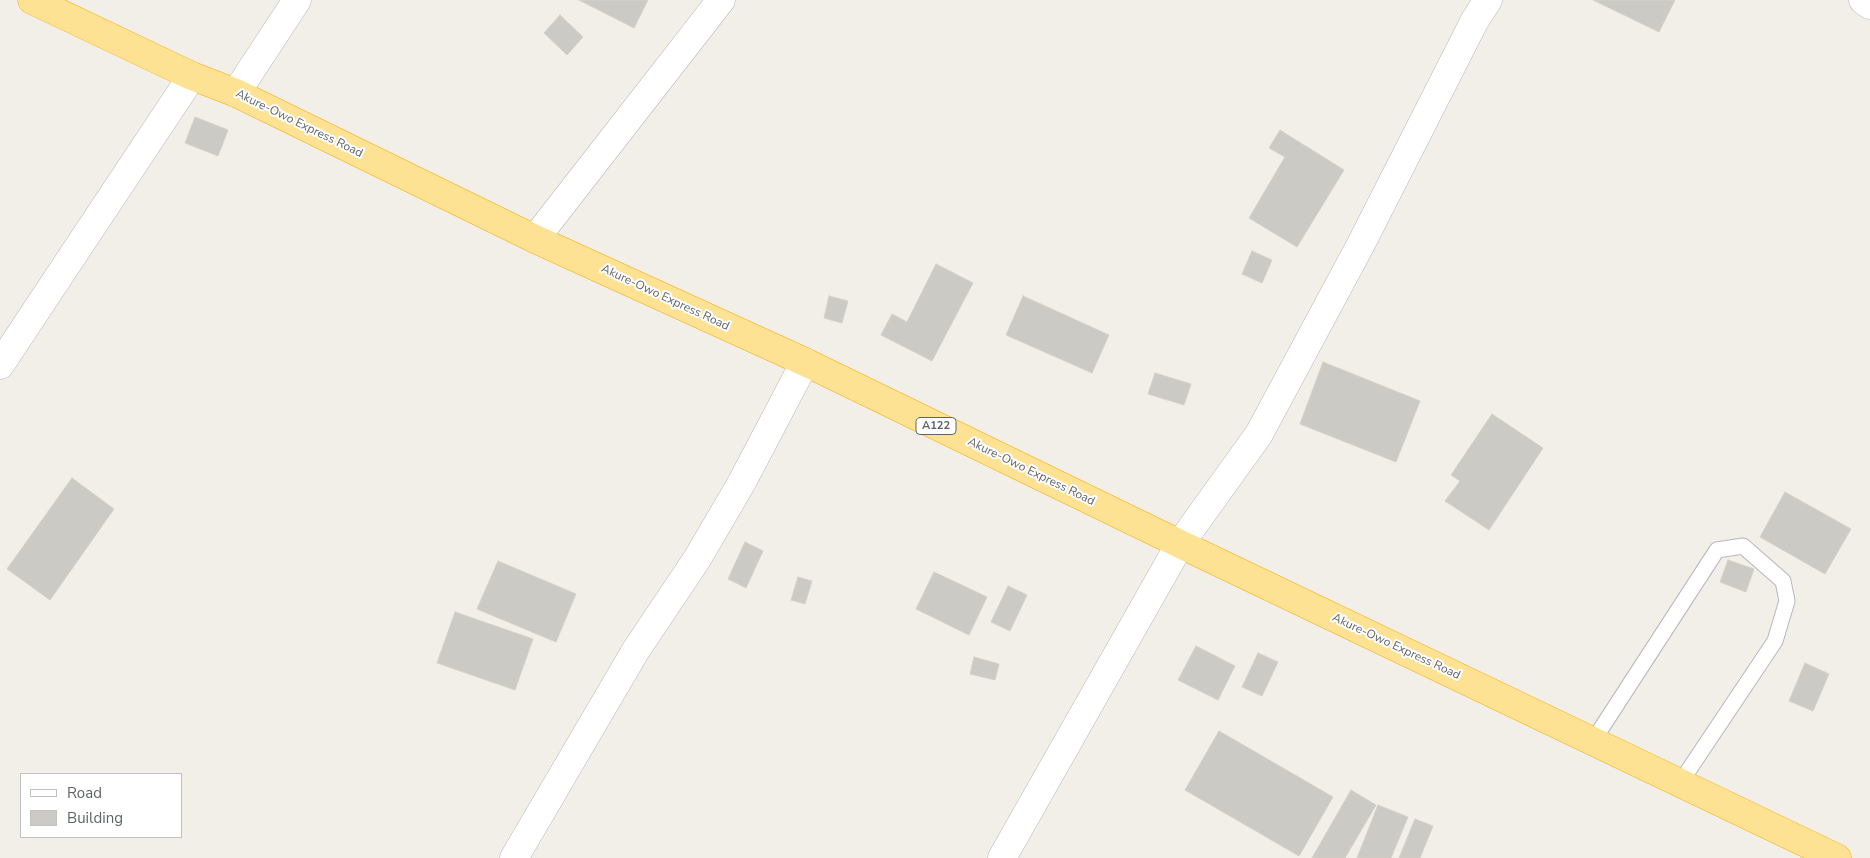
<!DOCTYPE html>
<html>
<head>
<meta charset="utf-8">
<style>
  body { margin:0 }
  #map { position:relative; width:1870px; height:858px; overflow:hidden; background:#f1efe8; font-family:"Nunito Sans",sans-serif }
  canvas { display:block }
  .legend { position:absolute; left:20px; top:773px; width:162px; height:65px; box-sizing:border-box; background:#fff; border:1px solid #bfc1c3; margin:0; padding:6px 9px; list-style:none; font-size:15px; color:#5f6368 }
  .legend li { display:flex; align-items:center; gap:10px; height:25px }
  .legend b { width:25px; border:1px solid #bfc1c3 }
</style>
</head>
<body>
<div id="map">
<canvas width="1870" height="858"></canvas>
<ul class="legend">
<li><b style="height:6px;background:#fff"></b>Road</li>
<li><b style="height:14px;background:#cccac5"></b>Building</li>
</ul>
</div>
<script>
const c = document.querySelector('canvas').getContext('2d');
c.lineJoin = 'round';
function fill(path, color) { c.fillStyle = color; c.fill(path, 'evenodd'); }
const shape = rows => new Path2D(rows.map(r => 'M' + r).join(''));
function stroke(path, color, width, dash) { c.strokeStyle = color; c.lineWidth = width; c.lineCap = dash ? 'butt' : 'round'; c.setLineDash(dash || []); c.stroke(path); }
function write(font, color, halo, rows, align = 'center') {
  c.font = font + ' "Nunito Sans",sans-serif'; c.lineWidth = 4; c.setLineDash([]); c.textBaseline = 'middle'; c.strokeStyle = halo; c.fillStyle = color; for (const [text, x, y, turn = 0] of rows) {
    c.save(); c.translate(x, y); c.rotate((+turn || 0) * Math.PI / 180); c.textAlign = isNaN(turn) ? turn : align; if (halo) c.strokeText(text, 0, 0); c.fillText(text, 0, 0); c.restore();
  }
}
const building = shape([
  [579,0,648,0,634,28,579,0],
  [1593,0,1675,0,1659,32,1593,0],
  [560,15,583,37,567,55,544,33,560,15],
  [195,117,228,130,218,156,185,143,195,117],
  [1280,130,1344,170,1297,247,1249,218,1285,157,1269,148,1280,130],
  [1252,251,1272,260,1262,283,1242,274,1252,251],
  [936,264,973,283,932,361,881,335,892,314,907,322,936,264],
  [829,296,848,301,842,323,824,318,829,296],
  [1023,296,1109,335,1092,373,1006,335,1023,296],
  [1323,362,1420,401,1396,462,1300,424,1323,362],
  [1155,373,1191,384,1184,405,1148,394,1155,373],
  [1492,414,1543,448,1489,530,1445,501,1460,481,1451,475,1492,414],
  [72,478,114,509,50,600,7,569,72,478],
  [1785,492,1851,529,1825,574,1760,537,1785,492],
  [745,542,763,551,746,588,728,579,745,542],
  [1728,560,1754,569,1746,592,1720,582,1728,560],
  [498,561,576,594,556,642,477,609,498,561],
  [934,572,987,597,969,635,916,609,934,572],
  [798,577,812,581,805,604,791,600,798,577],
  [1008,586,1027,595,1010,631,991,622,1008,586],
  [455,612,533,639,515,690,437,663,455,612],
  [1196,646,1235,666,1218,700,1178,680,1196,646],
  [1258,653,1278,662,1262,696,1242,687,1258,653],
  [974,657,999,664,995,680,970,674,974,657],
  [1805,663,1829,674,1813,711,1789,701,1805,663],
  [1219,731,1333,797,1299,856,1185,790,1219,731],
  [1351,790,1376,805,1345,858,1312,858,1351,790],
  [1378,805,1408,817,1391,858,1357,858,1378,805],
  [1415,819,1433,826,1420,858,1399,858,1415,819]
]);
fill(building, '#cccac5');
stroke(building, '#d6d1c6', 1);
const lane = shape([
  [1593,741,1717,550,1743,546,1783,581,1787,601,1775,641,1680,783]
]);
const street = shape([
  [1863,0,1870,5],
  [236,93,297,0],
  [535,239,721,0],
  [0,365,192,76],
  [514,858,636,650,697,559,742,482,805,362],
  [1002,858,1180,544,1259,434,1361,244,1475,20,1488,0]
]);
const highway = shape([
  [32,0,192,76,236,93,535,239,805,362,1180,544,1837,858]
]);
stroke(lane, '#b5b8bc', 17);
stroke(street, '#b5b8bc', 29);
stroke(highway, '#f9ab00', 29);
stroke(lane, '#fff', 15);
stroke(street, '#fff', 28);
stroke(highway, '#fde293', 28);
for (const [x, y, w] of [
  [936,426,40]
]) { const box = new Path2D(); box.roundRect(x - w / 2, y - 8.5, w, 17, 4); c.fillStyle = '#fff'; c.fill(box); stroke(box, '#5f6368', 1); }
write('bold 11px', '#5f6368', null, [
  ["A122",936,426]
]);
write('12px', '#5f6368', '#fff', [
  ["Akure-Owo Express Road",299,124,26],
  ["Akure-Owo Express Road",665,298,25],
  ["Akure-Owo Express Road",1031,472,26],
  ["Akure-Owo Express Road",1396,647,25]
]);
</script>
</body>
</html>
